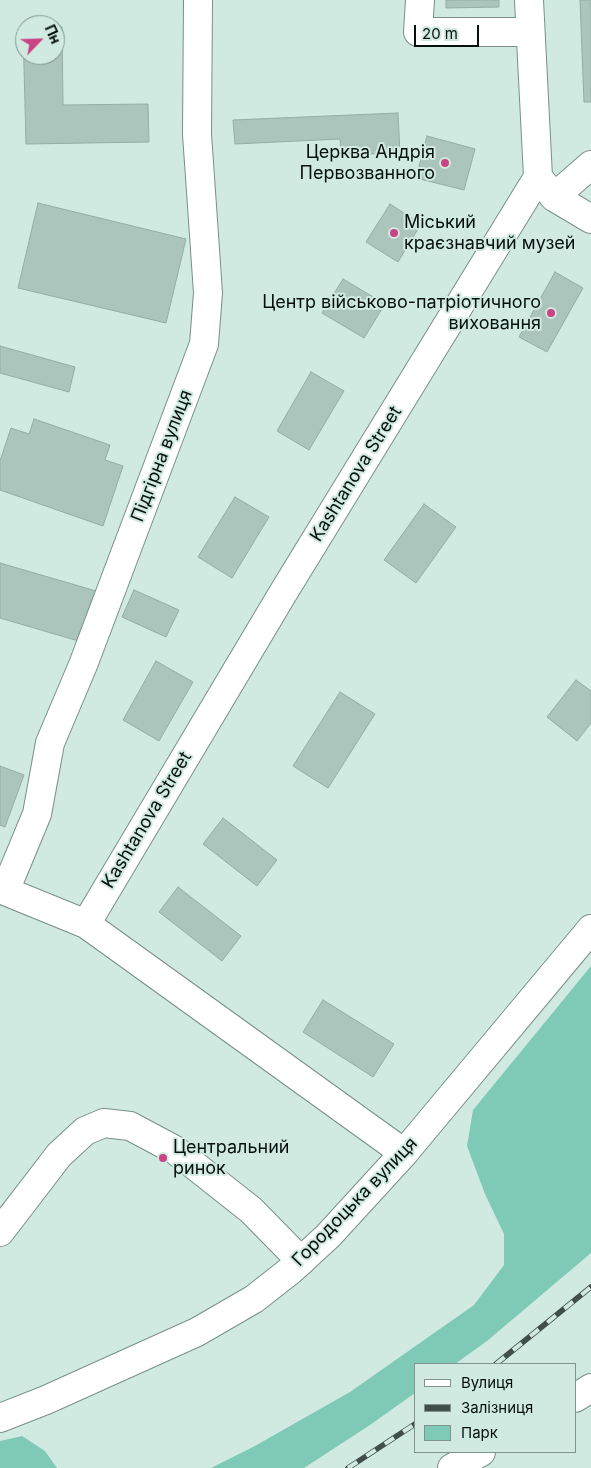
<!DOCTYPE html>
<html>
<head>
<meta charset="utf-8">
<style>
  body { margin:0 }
  #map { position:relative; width:591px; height:1468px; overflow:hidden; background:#d0eae2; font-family:Inter,sans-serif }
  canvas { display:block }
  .legend { position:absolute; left:414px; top:1363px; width:162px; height:90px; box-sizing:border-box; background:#d0eae2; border:1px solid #80938d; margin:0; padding:6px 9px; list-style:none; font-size:15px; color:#07100e }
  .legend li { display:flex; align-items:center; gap:10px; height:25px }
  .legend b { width:25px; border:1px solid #80938d }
  .north { position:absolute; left:15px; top:15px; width:50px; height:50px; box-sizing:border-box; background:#d0eae2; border:1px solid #80938d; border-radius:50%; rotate:66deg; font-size:14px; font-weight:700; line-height:20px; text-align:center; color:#07100e }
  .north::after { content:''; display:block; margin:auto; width:18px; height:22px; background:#ca4382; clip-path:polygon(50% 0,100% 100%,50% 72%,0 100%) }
  .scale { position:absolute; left:414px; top:25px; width:65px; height:22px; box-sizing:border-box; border:2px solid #07100e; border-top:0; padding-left:6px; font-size:15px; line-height:18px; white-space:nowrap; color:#07100e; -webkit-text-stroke:4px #d0eae2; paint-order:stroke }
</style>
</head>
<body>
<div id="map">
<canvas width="591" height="1468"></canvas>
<ul class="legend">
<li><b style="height:6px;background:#fff"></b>Вулиця</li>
<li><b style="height:6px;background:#414f4c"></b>Залізниця</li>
<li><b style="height:14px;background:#7fcab6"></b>Парк</li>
</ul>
<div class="north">Пн</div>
<div class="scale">20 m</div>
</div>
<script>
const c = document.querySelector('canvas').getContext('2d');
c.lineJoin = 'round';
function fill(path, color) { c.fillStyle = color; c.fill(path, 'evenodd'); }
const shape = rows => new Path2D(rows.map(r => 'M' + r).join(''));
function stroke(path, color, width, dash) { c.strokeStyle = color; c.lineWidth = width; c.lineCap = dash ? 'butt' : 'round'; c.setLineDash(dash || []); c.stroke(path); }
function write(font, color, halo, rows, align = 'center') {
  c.font = font + ' Inter,sans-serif'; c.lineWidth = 4; c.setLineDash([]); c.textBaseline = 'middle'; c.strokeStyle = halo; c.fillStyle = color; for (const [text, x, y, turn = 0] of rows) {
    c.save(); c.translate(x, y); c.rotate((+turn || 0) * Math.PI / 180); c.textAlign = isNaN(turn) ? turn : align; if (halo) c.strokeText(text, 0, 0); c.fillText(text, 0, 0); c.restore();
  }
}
fill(shape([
  [591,966,591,1253,487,1341,455,1364,415,1364,415,1393,370,1425,304,1468,211,1468,253,1447,350,1392,474,1305,504,1265,504,1234,485,1194,467,1146,473,1110],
  [22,1436,45,1451,57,1468,0,1468,0,1441]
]), '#7fcab6');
const building = shape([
  [446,0,499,0,499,7,446,8,446,0],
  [580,0,591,0,591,102,584,102,580,0],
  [55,27,62,27,63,105,148,104,149,142,26,144,23,28,25,28,25,55,55,55,55,27],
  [398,113,400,153,341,155,340,139,235,144,233,120,398,113],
  [427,136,475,149,464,190,416,178,427,136],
  [38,203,186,239,166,323,18,288,38,203],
  [390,204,421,224,398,262,366,242,390,204],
  [555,272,583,288,547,352,519,337,555,272],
  [343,279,385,304,364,338,322,313,343,279],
  [0,346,75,367,69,392,0,373,0,346],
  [311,372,344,391,309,450,277,431,311,372],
  [34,419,110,445,105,460,123,466,103,526,0,490,0,461,11,428,29,434,34,419],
  [235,497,269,517,232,578,198,557,235,497],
  [424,504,456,527,416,583,384,560,424,504],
  [0,563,96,591,82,642,0,618,0,563],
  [134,590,179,610,166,637,122,617,134,590],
  [156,661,193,682,159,741,123,720,156,661],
  [576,680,591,691,591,723,577,741,547,717,576,680],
  [340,692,375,714,328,788,293,766,340,692],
  [0,766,24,775,5,827,0,825,0,766],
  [223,818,277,860,257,886,203,844,223,818],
  [178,887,241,936,222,961,159,912,178,887],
  [323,1000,394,1044,373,1077,303,1032,323,1000]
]);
fill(building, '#abc5bd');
stroke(building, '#93aca5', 1);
const minor = shape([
  [420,0,418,32,530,32],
  [538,177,554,197,591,219],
  [554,197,591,165],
  [0,889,86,924,404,1153],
  [5,891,37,814,50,743,83,665,204,344,208,293,197,134,198,0],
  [86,924,283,593,538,177,529,0],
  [0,1232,59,1155,85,1131,104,1123,130,1126,175,1150,251,1210,301,1261],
  [575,1398,591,1388],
  [452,1468,481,1452]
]);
const major = shape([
  [0,1418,46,1400,197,1332,254,1299,291,1270,328,1236,404,1153,591,929]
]);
stroke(minor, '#789089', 30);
stroke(major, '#789089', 30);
stroke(minor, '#fff', 28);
stroke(major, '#fff', 28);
const rail = shape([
  [496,1364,591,1287],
  [348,1468,415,1424]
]);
stroke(rail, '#414f4c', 5.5);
stroke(rail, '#d0eae2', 4, [11]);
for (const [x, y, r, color] of [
  [445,163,5,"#ca4382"],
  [394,233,5,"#ca4382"],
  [551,313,5,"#ca4382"],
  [163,1158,5,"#ca4382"]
]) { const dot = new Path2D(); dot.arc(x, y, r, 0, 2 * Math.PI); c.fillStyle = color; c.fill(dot); stroke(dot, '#d0eae2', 2); }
write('18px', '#07100e', '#d0eae2', [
  ["Церква Андрія",435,153],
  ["Первозванного",435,174],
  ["Міський",404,223,"left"],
  ["краєзнавчий музей",404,244,"left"],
  ["Центр військово-патріотичного",541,303],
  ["виховання",541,324],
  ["Центральний",173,1148,"left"],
  ["ринок",173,1169,"left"]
], 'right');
write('18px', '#07100e', '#d0eae2', [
  ["Підгірна вулиця",162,456,-69],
  ["Kashtanova Street",356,474,-58],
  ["Kashtanova Street",147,820,-59],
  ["Городоцька вулиця",355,1202,-46]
]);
</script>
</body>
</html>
